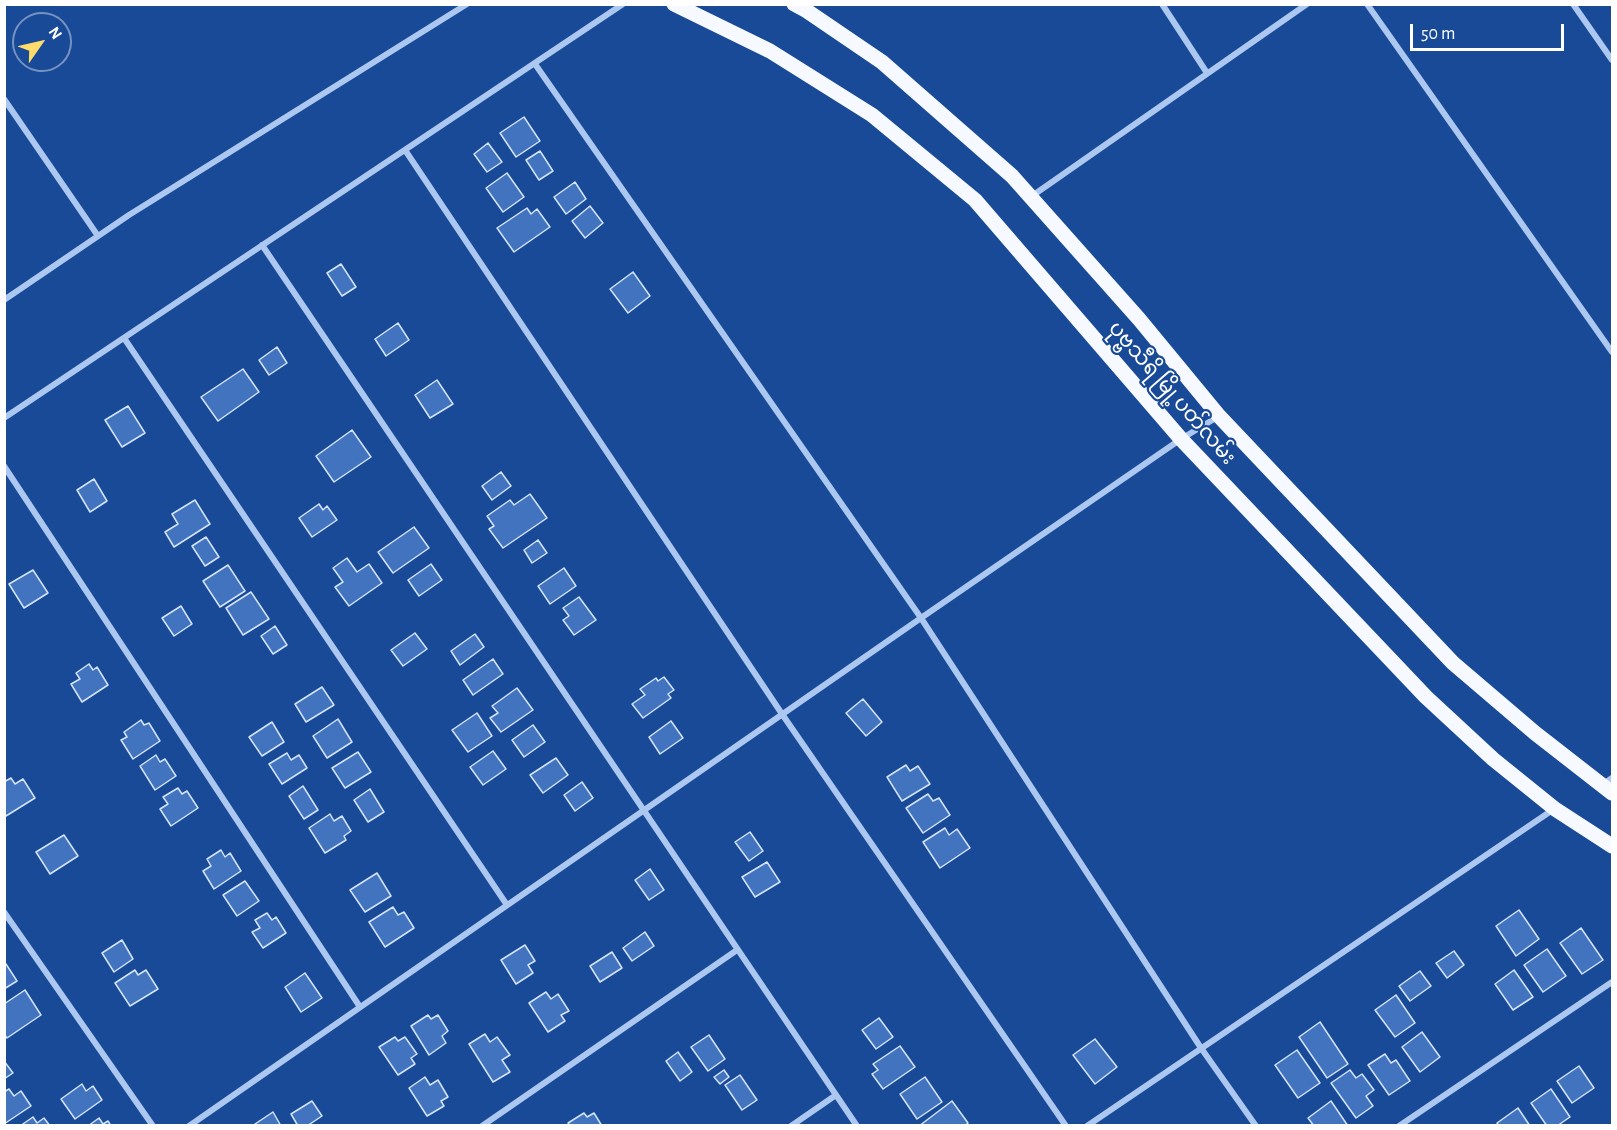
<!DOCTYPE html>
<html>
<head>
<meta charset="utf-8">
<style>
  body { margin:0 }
  #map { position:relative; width:1617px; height:1130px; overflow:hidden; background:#194a97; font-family:"Alegreya Sans",sans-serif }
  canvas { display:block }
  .frame { position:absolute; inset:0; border:6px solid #fff; pointer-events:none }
  .north { position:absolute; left:12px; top:12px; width:60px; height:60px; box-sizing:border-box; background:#194a97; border:2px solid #7592c1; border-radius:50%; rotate:56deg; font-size:16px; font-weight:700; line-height:24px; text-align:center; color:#fff }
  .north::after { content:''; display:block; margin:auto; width:21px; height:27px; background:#ffdc6c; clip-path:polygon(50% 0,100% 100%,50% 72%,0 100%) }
  .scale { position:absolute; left:1410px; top:24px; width:154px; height:27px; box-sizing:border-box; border:3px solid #fff; border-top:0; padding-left:8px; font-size:18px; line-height:21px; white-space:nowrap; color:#fff; -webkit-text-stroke:4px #194a97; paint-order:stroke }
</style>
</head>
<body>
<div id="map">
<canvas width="1617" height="1130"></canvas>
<div class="frame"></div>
<div class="north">N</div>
<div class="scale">50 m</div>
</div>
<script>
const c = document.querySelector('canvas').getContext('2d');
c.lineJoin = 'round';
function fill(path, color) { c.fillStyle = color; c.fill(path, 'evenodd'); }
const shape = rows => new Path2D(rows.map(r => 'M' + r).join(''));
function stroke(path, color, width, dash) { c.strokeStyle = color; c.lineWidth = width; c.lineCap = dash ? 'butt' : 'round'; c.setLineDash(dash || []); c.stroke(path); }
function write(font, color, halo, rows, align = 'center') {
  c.font = font + ' "Alegreya Sans","Noto Sans Myanmar",sans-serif'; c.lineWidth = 4.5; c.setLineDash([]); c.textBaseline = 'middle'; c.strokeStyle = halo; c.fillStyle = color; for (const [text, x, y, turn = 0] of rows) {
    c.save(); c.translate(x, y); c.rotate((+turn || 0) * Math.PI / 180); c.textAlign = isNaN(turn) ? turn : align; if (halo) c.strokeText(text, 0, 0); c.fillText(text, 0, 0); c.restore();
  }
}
const building = shape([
  [524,117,540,141,516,157,500,133,524,117],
  [488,143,502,162,487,172,474,154,488,143],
  [540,151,553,171,539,180,526,160,540,151],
  [507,173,524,197,503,212,486,188,507,173],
  [575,182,586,199,566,214,554,197,575,182],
  [590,206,603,223,585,238,572,221,590,206],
  [527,208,531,214,537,209,550,227,514,252,497,228,527,208],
  [341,264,356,287,342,296,327,273,341,264],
  [633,272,650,296,628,313,610,289,633,272],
  [398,323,409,340,386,356,375,339,398,323],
  [277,347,287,363,269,375,259,360,277,347],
  [243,369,259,392,218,421,201,397,243,369],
  [437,380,453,404,430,418,415,395,437,380],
  [128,406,145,433,122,447,105,420,128,406],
  [352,430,371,457,334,482,316,456,352,430],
  [501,472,511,486,492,500,482,486,501,472],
  [94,479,107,501,90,512,77,490,94,479],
  [530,494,547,518,503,548,489,529,494,526,487,516,510,500,514,505,530,494],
  [195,500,210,524,174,547,165,532,178,524,172,514,195,500],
  [319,504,323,510,327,506,337,520,312,537,299,518,319,504],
  [414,527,429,548,393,573,378,552,414,527],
  [206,537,219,557,205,566,192,546,206,537],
  [538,540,547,553,532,563,524,550,538,540],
  [347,558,357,572,369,564,382,583,349,606,335,587,343,582,333,568,347,558],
  [431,564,442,580,419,596,408,580,431,564],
  [228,565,245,591,220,607,203,581,228,565],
  [564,568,576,586,550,604,538,586,564,568],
  [33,570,48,593,24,608,9,584,33,570],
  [251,592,269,619,243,635,226,608,251,592],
  [579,597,596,620,574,635,563,620,569,616,563,608,579,597],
  [181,606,192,624,174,636,162,618,181,606],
  [275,626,287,645,273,654,261,636,275,626],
  [415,633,427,649,403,666,391,650,415,633],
  [475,634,484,647,460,665,451,651,475,634],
  [493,659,503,674,473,695,463,680,493,659],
  [89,664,93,670,97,667,108,685,82,702,71,684,80,679,76,673,89,664],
  [664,677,674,690,668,694,671,698,643,718,632,704,645,695,640,689,656,678,658,681,664,677],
  [322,687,334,705,306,722,295,704,322,687],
  [517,688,533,710,501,732,490,718,498,713,492,706,517,688],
  [863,699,882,722,866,736,846,713,863,699],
  [477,713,492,736,468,752,452,730,477,713],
  [338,719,352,742,327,758,313,736,338,719],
  [141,720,144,725,149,723,160,741,133,759,121,740,127,737,124,732,141,720],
  [671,721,683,738,660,754,649,737,671,721],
  [272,722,284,742,262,756,249,737,272,722],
  [533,725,545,742,524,757,512,740,533,725],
  [493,751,506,769,483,785,470,767,493,751],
  [358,752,371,772,345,788,332,768,358,752],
  [287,753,291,760,299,755,307,768,282,784,269,764,287,753],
  [156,755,160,762,165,759,176,776,155,790,140,766,156,755],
  [556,758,568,775,543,793,530,775,556,758],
  [906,765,910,771,918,766,930,784,902,801,887,777,906,765],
  [11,778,15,784,23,779,35,798,6,816,4,813,4,782,11,778],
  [582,782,593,798,575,811,564,795,582,782],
  [303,786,318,810,304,819,289,796,303,786],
  [178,788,182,794,187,791,198,808,171,826,160,809,168,804,163,797,178,788],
  [370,789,384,812,368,822,354,800,370,789],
  [928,794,933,801,939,798,950,815,923,833,906,808,928,794],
  [330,814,334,821,342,816,351,831,344,836,346,840,325,853,309,828,330,814],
  [945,828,949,835,957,829,970,848,940,868,923,842,945,828],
  [750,832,763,851,749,861,735,842,750,832],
  [64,835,78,856,50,874,36,852,64,835],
  [221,850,225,857,230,853,241,871,214,889,203,871,211,866,207,859,221,850],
  [767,862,780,882,755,897,742,877,767,862],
  [650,869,664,890,649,900,635,880,650,869],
  [377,873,391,896,365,912,350,890,377,873],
  [245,881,259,901,237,916,223,895,245,881],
  [393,907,398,915,404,912,414,928,385,947,369,922,393,907],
  [1519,910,1539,939,1516,956,1496,926,1519,910],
  [267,913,272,920,276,917,286,933,263,948,252,932,260,928,255,920,267,913],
  [1581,928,1603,960,1582,974,1560,943,1581,928],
  [645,932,654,946,632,961,623,948,645,932],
  [122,940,133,959,114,972,102,953,122,940],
  [525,945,535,961,528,965,533,973,516,984,501,960,525,945],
  [1547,949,1566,976,1543,992,1524,965,1547,949],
  [1454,951,1464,965,1447,978,1436,963,1454,951],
  [612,952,622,968,600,982,590,966,612,952],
  [6,964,17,981,4,989,4,965,6,964],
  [135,970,138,975,146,970,158,989,130,1006,115,983,135,970],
  [1514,970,1533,997,1513,1010,1495,984,1514,970],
  [1420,971,1431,986,1410,1001,1399,986,1420,971],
  [305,973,322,998,301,1012,285,987,305,973],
  [25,990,41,1015,7,1038,4,1034,4,1004,25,990],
  [546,992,551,999,558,994,569,1011,561,1015,565,1021,548,1032,529,1003,546,992],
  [1396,995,1415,1023,1395,1037,1375,1010,1396,995],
  [428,1015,431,1019,438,1015,448,1031,442,1036,446,1043,429,1055,411,1026,428,1015],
  [879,1018,893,1037,876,1049,862,1030,879,1018],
  [1320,1022,1348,1064,1327,1078,1299,1037,1320,1022],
  [1422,1032,1440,1057,1420,1072,1402,1047,1422,1032],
  [485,1034,490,1042,497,1037,510,1055,502,1060,510,1072,493,1082,469,1044,485,1034],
  [709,1035,725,1059,708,1071,691,1047,709,1035],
  [395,1037,398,1041,405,1037,417,1054,411,1058,415,1064,398,1075,379,1047,395,1037],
  [1095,1039,1117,1067,1095,1084,1073,1055,1095,1039],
  [900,1046,915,1067,883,1089,872,1074,878,1070,873,1064,900,1046],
  [1297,1050,1320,1083,1298,1098,1275,1065,1297,1050],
  [678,1052,692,1072,680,1081,666,1061,678,1052],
  [1385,1054,1391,1063,1396,1060,1410,1081,1389,1095,1368,1065,1385,1054],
  [4,1061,13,1073,4,1079,4,1061],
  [1579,1066,1594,1088,1572,1103,1557,1081,1579,1066],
  [724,1070,729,1077,720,1084,714,1077,724,1070],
  [1350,1070,1356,1078,1362,1074,1374,1090,1366,1096,1373,1106,1356,1118,1331,1083,1350,1070],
  [740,1075,757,1100,742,1110,725,1085,740,1075],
  [425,1077,430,1085,438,1080,448,1097,441,1101,444,1106,427,1116,409,1088,425,1077],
  [925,1077,942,1102,917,1119,900,1094,925,1077],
  [82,1084,86,1091,93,1086,102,1100,75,1119,61,1099,82,1084],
  [9,1089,14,1096,21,1091,31,1106,4,1124,4,1092,9,1089],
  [1551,1089,1570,1117,1557,1126,1547,1126,1531,1103,1551,1089],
  [312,1101,322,1116,307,1126,298,1126,291,1114,312,1101],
  [952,1101,968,1123,965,1126,919,1126,952,1101],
  [1331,1101,1348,1126,1314,1126,1308,1118,1331,1101],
  [1518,1108,1530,1126,1499,1126,1497,1123,1518,1108],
  [273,1112,281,1126,252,1126,273,1112],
  [584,1113,587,1117,594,1113,602,1126,570,1126,568,1123,584,1113],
  [33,1117,37,1123,44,1118,50,1126,20,1126,33,1117],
  [99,1118,103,1124,108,1121,111,1126,88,1126,99,1118]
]);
fill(building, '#4273be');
stroke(building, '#d4e4fc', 1.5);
stroke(shape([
  [1162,4,1207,73],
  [1367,4,1612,352],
  [1573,4,1612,60],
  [535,64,921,618,1201,1048,1256,1126],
  [4,99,98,236],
  [405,150,782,714,1066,1126],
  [1032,196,1307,4],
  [262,245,857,1126],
  [4,300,129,215,467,4],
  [124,338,507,905],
  [4,418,623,4],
  [4,466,360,1007],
  [1602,785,1612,778],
  [4,912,153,1126],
  [189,1126,921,618,1181,439,1219,416],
  [482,1126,737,950],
  [791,1126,836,1095],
  [1087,1126,1554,809],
  [1399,1126,1612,982]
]), '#acc8f1', 6);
stroke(shape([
  [674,4,770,51,872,115,975,200,1181,439,1426,697,1493,759,1555,809,1612,846],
  [794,4,807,11,882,62,1012,176,1139,319,1219,416,1453,663,1535,733,1612,793]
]), '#f6f9ff', 15);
write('21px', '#fff', '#194a97', [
  ["ပုဗ္ဗသီရိ မြို့ပတ်လမ်း",1172,393,49]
]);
</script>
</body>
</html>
